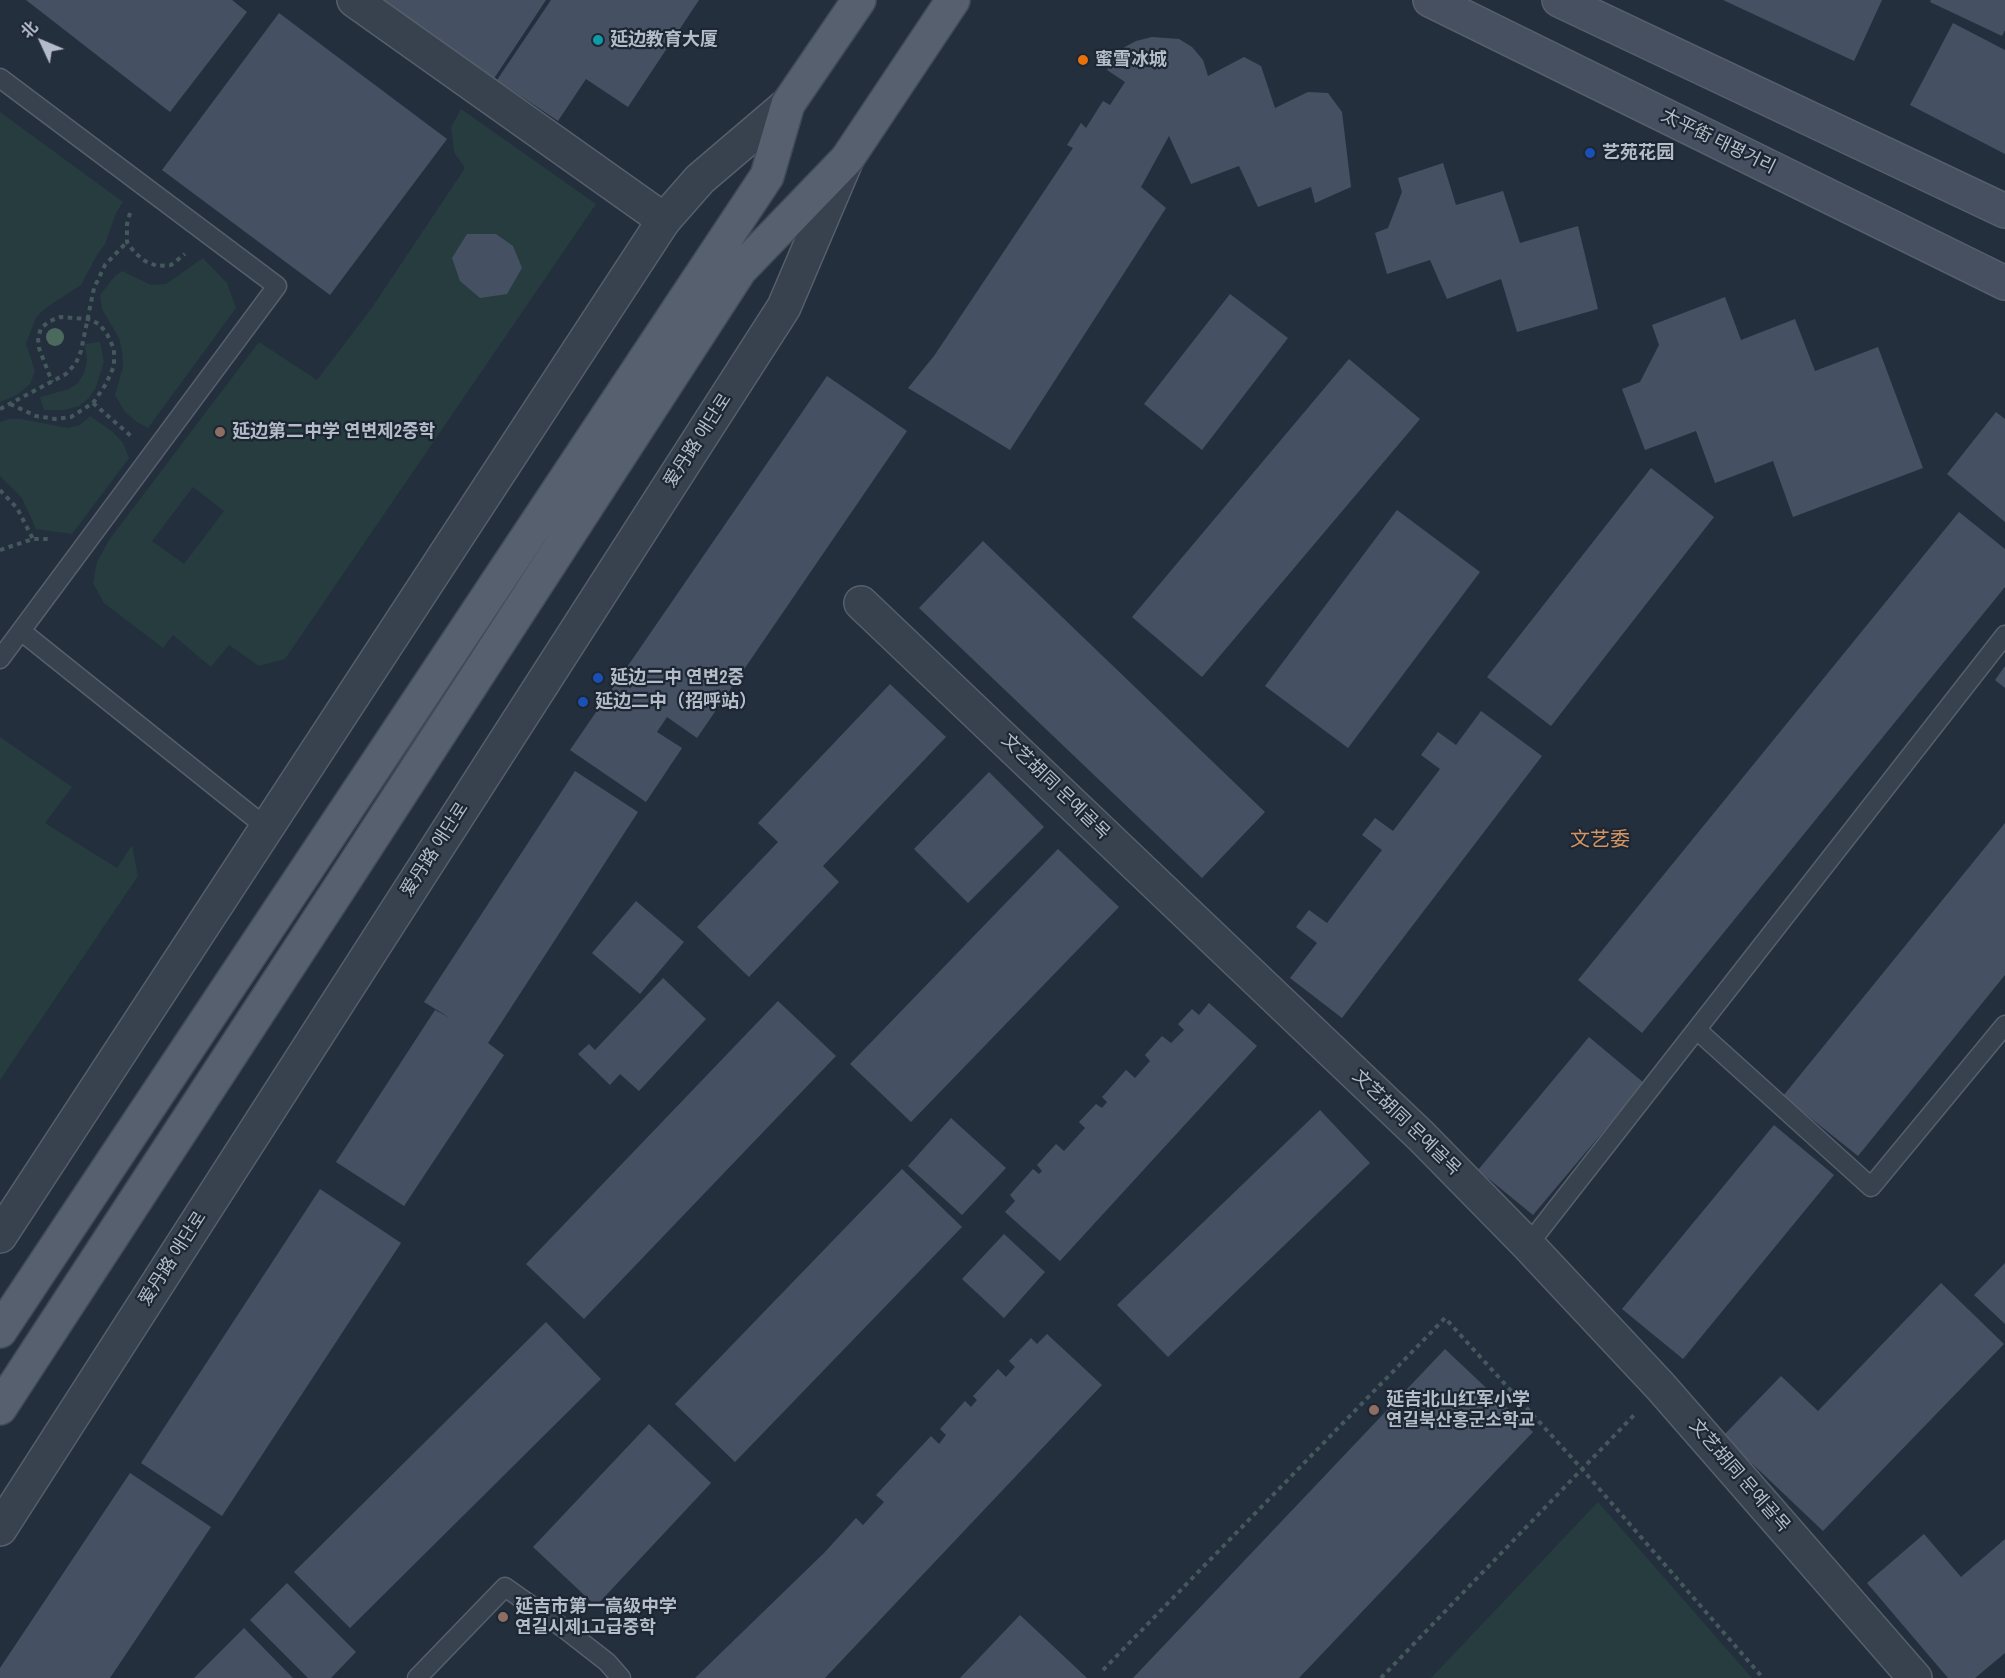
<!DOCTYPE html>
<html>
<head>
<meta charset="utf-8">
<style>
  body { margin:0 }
  #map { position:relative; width:2005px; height:1678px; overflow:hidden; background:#242f3e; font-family:"Archivo Narrow","Noto Sans SC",sans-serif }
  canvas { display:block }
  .north { position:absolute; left:12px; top:12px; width:60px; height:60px; -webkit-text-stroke:4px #1d2633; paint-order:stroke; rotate:314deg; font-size:16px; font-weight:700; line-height:24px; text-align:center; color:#b4bcc9 }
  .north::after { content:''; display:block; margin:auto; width:21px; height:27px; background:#b4bcc9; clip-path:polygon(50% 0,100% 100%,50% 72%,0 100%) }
</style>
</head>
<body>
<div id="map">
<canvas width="2005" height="1678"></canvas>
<div class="north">北</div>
</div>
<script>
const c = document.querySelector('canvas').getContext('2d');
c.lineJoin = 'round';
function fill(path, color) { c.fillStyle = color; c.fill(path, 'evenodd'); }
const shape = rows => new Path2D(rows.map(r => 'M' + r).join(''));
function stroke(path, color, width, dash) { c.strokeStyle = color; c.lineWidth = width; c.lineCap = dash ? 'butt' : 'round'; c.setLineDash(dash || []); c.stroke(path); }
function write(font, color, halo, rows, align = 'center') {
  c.font = font + ' "Archivo Narrow","Noto Sans SC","Noto Sans KR",sans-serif'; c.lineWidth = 4.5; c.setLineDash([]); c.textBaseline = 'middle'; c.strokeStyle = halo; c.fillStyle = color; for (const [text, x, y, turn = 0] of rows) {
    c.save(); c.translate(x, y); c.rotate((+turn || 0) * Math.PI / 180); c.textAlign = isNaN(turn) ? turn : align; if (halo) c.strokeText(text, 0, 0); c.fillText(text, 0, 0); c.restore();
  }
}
fill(shape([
  [461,109,596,204,285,659,259,666,229,645,211,667,173,635,163,648,104,603,93,583,97,562,109,540,259,342,317,380,371,309,465,168,454,152,451,127],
  [193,487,224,511,184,564,152,541],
  [0,112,123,202,116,213,105,244,97,255,81,285,47,307,36,317,26,344,35,371,30,384,17,395,0,402],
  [203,258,227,283,236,308,148,428,137,422,125,412,115,395,123,367,122,350,119,338,102,309,100,295,115,276,122,271,151,285,166,284],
  [100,342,104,362,96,387,89,398,79,406,64,410,44,410,40,397,69,389,78,383,84,373,87,361,85,344],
  [90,416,113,432,123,443,129,458,72,534,36,529,22,498,0,476,0,422,10,419,21,419,68,428,80,425],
  [0,737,72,787,45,823,117,868,132,845,138,876,0,1080],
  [1598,1502,1752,1678,1431,1678]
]), '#263c3f');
fill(shape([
  [26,0,232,0,247,12,170,112],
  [372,0,546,0,493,80],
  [551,0,699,0,628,107,586,79,558,121,497,80],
  [1723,0,1882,0,1854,61],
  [1931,0,2005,0,2005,30,2002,36,1930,2],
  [279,13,447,139,330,295,162,170],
  [1953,23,2005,50,2005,154,1910,105],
  [1152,37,1179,39,1192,47,1203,60,1208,76,1244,57,1261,66,1275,108,1308,92,1328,93,1342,112,1351,187,1315,203,1311,187,1258,207,1239,166,1191,184,1169,136,1141,187,1166,208,1010,450,908,388,934,356,1073,148,1067,145,1081,123,1086,128,1103,101,1110,105,1125,82,1107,70,1123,48,1136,41],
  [1443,163,1456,205,1503,191,1520,243,1578,226,1598,309,1517,332,1501,279,1447,299,1430,260,1387,274,1375,233,1388,228,1402,192,1398,178],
  [467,234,496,234,513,246,522,268,507,294,480,298,460,281,452,258],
  [1230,294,1288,338,1202,450,1144,404],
  [1725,297,1741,340,1795,319,1815,371,1878,347,1923,468,1793,517,1773,461,1715,483,1696,431,1645,450,1622,389,1640,382,1659,345,1652,325],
  [1349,359,1420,419,1202,677,1132,617],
  [827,376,907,431,697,738,667,717,657,732,682,748,646,802,570,750],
  [1996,412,2005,419,2005,522,1947,474],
  [1651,468,1714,517,1551,726,1487,677],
  [1397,510,1480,572,1348,748,1265,686],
  [1959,512,2005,549,2005,587,1642,1033,1578,980],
  [983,541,1265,812,1202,878,919,608],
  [2005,666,2005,688,1995,680],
  [890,684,946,737,823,866,839,882,749,977,697,927,778,842,758,823],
  [1481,711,1542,756,1342,1018,1290,978,1317,943,1296,927,1309,910,1327,923,1382,850,1362,835,1375,818,1393,831,1440,769,1421,755,1438,732,1456,745],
  [575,771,638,812,488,1043,504,1055,404,1206,336,1162,435,1010,450,1018,424,1002],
  [989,772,1044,827,968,903,914,849],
  [2005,823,2005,975,1858,1156,1783,1096],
  [1058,849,1119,907,911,1122,850,1064],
  [636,901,684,942,640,994,592,953],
  [663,978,706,1019,639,1091,620,1074,610,1085,578,1054,589,1044,595,1050],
  [778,1001,836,1056,584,1319,526,1264],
  [1209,1003,1257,1046,1060,1261,1005,1212,1015,1201,1010,1195,1033,1169,1039,1174,1042,1171,1037,1165,1056,1144,1064,1151,1085,1128,1079,1122,1096,1104,1102,1108,1107,1102,1102,1097,1126,1070,1135,1078,1150,1061,1145,1055,1162,1036,1171,1043,1184,1030,1178,1024,1192,1009,1199,1015],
  [1589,1037,1644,1083,1533,1215,1478,1170],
  [1320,1110,1370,1163,1168,1357,1117,1305],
  [951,1118,1006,1168,962,1215,908,1166],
  [1774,1125,1834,1175,1683,1359,1622,1309],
  [902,1169,962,1227,735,1462,675,1404],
  [320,1189,401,1243,222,1516,141,1463],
  [1004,1234,1045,1272,1004,1318,962,1279],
  [2005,1263,2005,1324,1974,1295],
  [1941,1283,2004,1344,1823,1531,1723,1436,1781,1376,1818,1411],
  [546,1322,601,1379,350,1628,294,1572],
  [1047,1334,1102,1385,825,1678,695,1678,824,1553,856,1518,863,1525,884,1502,876,1495,931,1436,939,1444,946,1435,940,1429,965,1401,971,1407,977,1400,973,1396,998,1369,1006,1377,1015,1367,1009,1361,1031,1338,1037,1344],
  [1445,1349,1533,1432,1299,1678,1133,1678],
  [649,1424,711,1483,596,1606,533,1547],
  [130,1473,211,1527,110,1678,0,1678,0,1668],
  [1924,1534,1961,1577,2005,1539,2005,1653,1975,1678,1948,1678,1867,1583],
  [287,1583,356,1652,331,1678,308,1678,250,1620],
  [1020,1615,1087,1678,960,1678],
  [244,1628,293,1678,194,1678]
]), '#455162');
const service = shape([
  [0,78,277,286,0,659],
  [21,631,267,828],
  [1697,1030,1871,1187,2005,1025],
  [1528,1245,2005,635],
  [417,1678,505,1587,566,1630,607,1662,621,1678]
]);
const minor = shape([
  [354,0,664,220],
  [861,603,1421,1136,1528,1245,1661,1387,1915,1678]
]);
const tertiary = shape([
  [0,1236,664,220,700,179,788,104],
  [0,1529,784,307,847,159]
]);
const secondary = shape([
  [1430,0,2005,283],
  [1559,0,2005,211]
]);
const primary = shape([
  [0,1331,767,176,788,104,859,0],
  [0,1408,344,881,740,270,847,159,953,0]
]);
stroke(service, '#565f6c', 21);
stroke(minor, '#565f6c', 36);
stroke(tertiary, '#565f6c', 36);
stroke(secondary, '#565f6c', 36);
stroke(primary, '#414a57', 36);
stroke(shape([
  [130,213,127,224,127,242,135,253,145,261,157,266,171,265,185,254],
  [93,403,131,436],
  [10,404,36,416,55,419,71,417,93,403,106,384,114,366,114,349,107,334,99,324,88,319,60,317,50,321,41,328,38,338,39,348,52,382],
  [0,409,66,374,76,363,81,351,94,288,105,265,127,242],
  [0,490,17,508,33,539],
  [0,550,33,539,52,539],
  [1103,1670,1445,1318,1582,1469,1763,1678],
  [1381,1678,1636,1413]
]), '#44595c', 4, [4.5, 4.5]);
stroke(service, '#38414e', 18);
stroke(minor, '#38414e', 33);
stroke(tertiary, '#38414e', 33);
stroke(secondary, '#465061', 33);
stroke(primary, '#56606e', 33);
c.fillStyle = '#4b6a5d';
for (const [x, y] of [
  [55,337]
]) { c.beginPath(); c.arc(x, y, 9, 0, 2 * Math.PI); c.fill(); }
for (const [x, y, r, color] of [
  [598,40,6,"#0f9aa8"],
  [1083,60,6,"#e8710a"],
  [1590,153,6,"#1a4fb4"],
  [220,432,6,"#8d6e63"],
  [598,678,6,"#1a4fb4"],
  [583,702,6,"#1a4fb4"],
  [1374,1410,6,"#8d6e63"],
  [503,1617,6,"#8d6e63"]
]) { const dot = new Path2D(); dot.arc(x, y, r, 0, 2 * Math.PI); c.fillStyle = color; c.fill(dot); stroke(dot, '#1d2633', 2); }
write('bold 18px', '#b4bcc9', '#1d2633', [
  ["延边教育大厦",610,40],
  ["蜜雪冰城",1095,60],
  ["艺苑花园",1602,153],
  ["延边第二中学 연변제2중학",232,432],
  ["延边二中 연변2중",610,678],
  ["延边二中（招呼站）",595,702],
  ["延吉北山红军小学",1386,1400],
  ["연길북산홍군소학교",1386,1421],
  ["延吉市第一高级中学",515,1607],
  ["연길시제1고급중학",515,1628]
], 'left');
write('18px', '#b4bcc9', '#1d2633', [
  ["太平街 태평거리",1718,142,26],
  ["爱丹路 애단로",698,441,-57],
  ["文艺胡同 문예골목",1055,787,44],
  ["爱丹路 애단로",435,850,-57],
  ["文艺胡同 문예골목",1406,1123,44],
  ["爱丹路 애단로",173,1259,-57],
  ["文艺胡同 문예골목",1739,1476,49]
]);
write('20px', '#d59563', '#1d2633', [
  ["文艺委",1600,841]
]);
</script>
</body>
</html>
